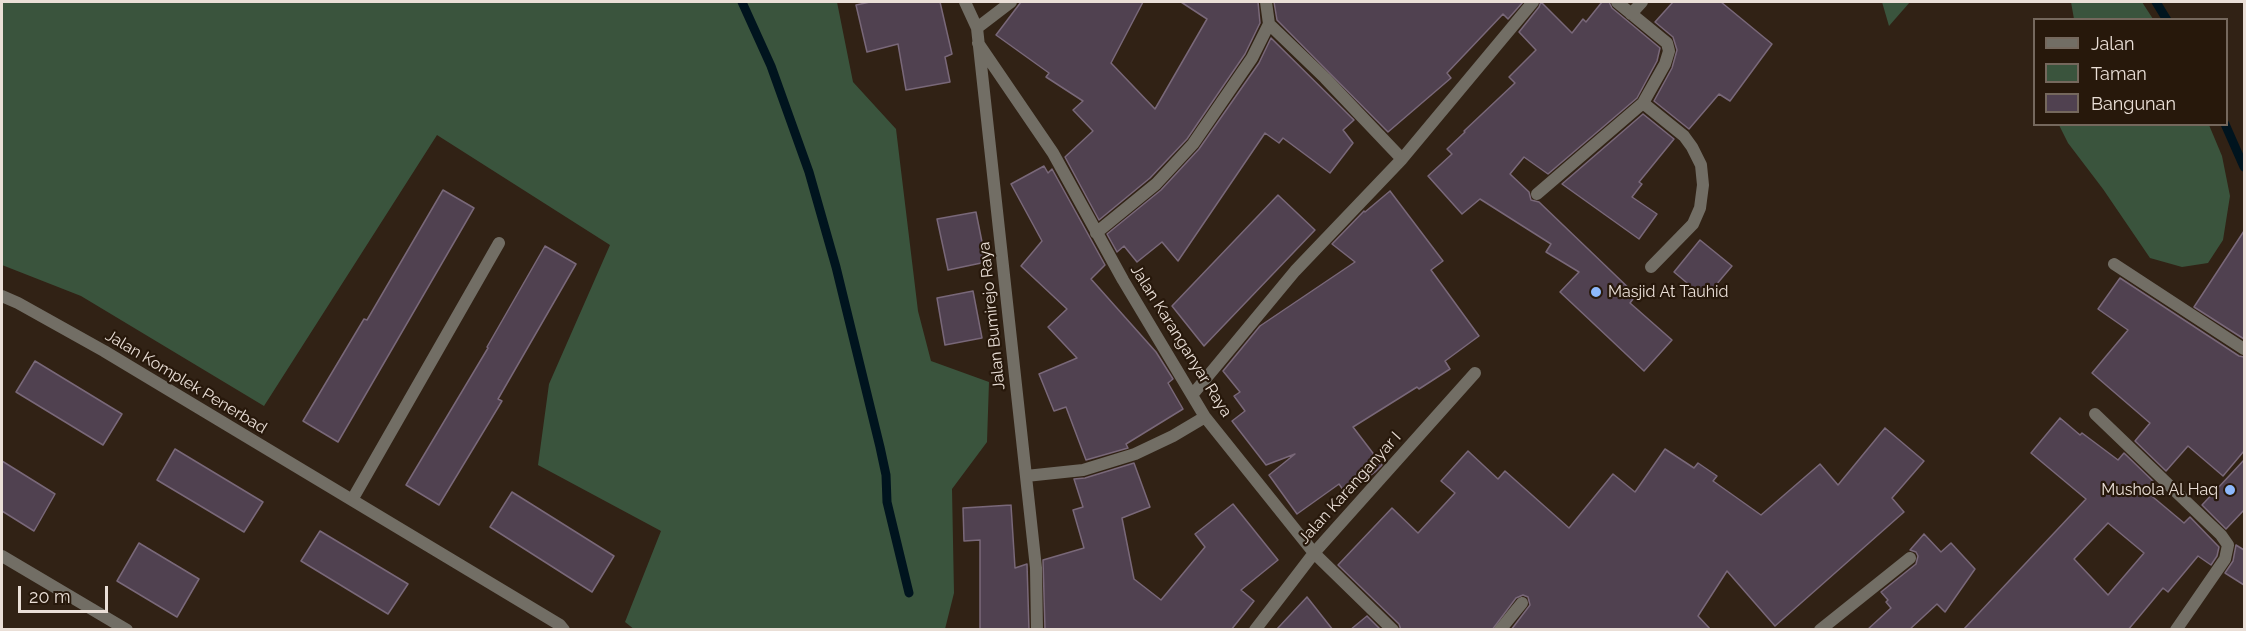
<!DOCTYPE html>
<html>
<head>
<meta charset="utf-8">
<style>
  body { margin:0 }
  #map { position:relative; width:2246px; height:631px; overflow:hidden; background:#312215; font-family:Raleway,sans-serif }
  canvas { display:block }
  .frame { position:absolute; inset:0; border:3px solid #eadfd7; pointer-events:none }
  .legend { position:absolute; left:2033px; top:18px; width:195px; height:108px; box-sizing:border-box; background:#27180b; border:2px solid #75685d; margin:0; padding:8px 10px; list-style:none; font-size:18px; color:#eadfd7 }
  .legend li { display:flex; align-items:center; gap:12px; height:30px }
  .legend b { width:30px; border:2px solid #75685d }
  .scale { position:absolute; left:18px; top:586px; width:90px; height:27px; box-sizing:border-box; border:3px solid #eadfd7; border-top:0; padding-left:8px; font-size:18px; line-height:21px; white-space:nowrap; color:#eadfd7; -webkit-text-stroke:4px #27180b; paint-order:stroke }
</style>
</head>
<body>
<div id="map">
<canvas width="2246" height="631"></canvas>
<div class="frame"></div>
<ul class="legend">
<li><b style="height:8px;background:#726e65"></b>Jalan</li>
<li><b style="height:16px;background:#3a543d"></b>Taman</li>
<li><b style="height:16px;background:#504150"></b>Bangunan</li>
</ul>
<div class="scale">20 m</div>
</div>
<script>
const c = document.querySelector('canvas').getContext('2d');
c.lineJoin = 'round';
function fill(path, color) { c.fillStyle = color; c.fill(path, 'evenodd'); }
const shape = rows => new Path2D(rows.map(r => 'M' + r).join(''));
function stroke(path, color, width, dash) { c.strokeStyle = color; c.lineWidth = width; c.lineCap = dash ? 'butt' : 'round'; c.setLineDash(dash || []); c.stroke(path); }
function write(font, color, halo, rows, align = 'center') {
  c.font = font + ' Raleway,sans-serif'; c.lineWidth = 4.5; c.setLineDash([]); c.textBaseline = 'middle'; c.strokeStyle = halo; c.fillStyle = color; for (const [text, x, y, turn = 0] of rows) {
    c.save(); c.translate(x, y); c.rotate((+turn || 0) * Math.PI / 180); c.textAlign = isNaN(turn) ? turn : align; if (halo) c.strokeText(text, 0, 0); c.fillText(text, 0, 0); c.restore();
  }
}
fill(shape([
  [2,2,837,2,853,82,896,129,918,311,931,361,989,382,987,442,952,489,954,593,945,629,635,630,625,622,661,531,538,465,549,384,610,245,437,135,264,406,81,296,2,265],
  [1882,2,1910,2,1889,26],
  [2071,2,2142,2,2153,19,2074,19],
  [2059,125,2209,125,2222,156,2230,196,2223,240,2208,263,2182,267,2150,258,2103,189,2068,143]
]), '#3a543d');
stroke(shape([
  [742,2,771,66,809,172,836,267,880,447,886,475,887,502,909,593],
  [2156,2,2167,20],
  [2225,124,2244,167]
]), '#00141e', 9);
const building = shape([
  [870,2,940,2,952,54,945,57,950,82,906,90,898,44,867,52,856,5,870,2],
  [1021,2,1143,2,1111,63,1155,109,1207,19,1181,2,1258,2,1260,23,1245,54,1187,139,1150,178,1099,220,1065,157,1093,131,1073,110,1083,101,1046,77,1049,73,996,35,1021,2],
  [1274,2,1523,2,1508,19,1503,14,1447,73,1451,78,1388,132,1277,20,1274,2],
  [1541,2,1572,33,1583,19,1586,22,1602,2,1609,2,1612,8,1660,48,1657,61,1637,98,1548,174,1524,157,1510,174,1529,192,1531,200,1539,202,1636,295,1630,303,1672,340,1644,371,1560,292,1579,272,1546,252,1551,244,1480,199,1462,214,1428,176,1452,154,1447,149,1465,132,1464,131,1515,83,1509,77,1536,50,1519,32,1539,7,1541,2],
  [1673,2,1721,2,1772,44,1730,101,1719,94,1689,129,1654,101,1672,68,1677,50,1673,37,1655,22,1673,2],
  [1271,38,1354,120,1343,130,1353,143,1330,173,1283,138,1279,143,1265,133,1178,261,1162,242,1137,262,1124,246,1117,252,1107,234,1161,190,1199,149,1259,63,1271,38],
  [1643,114,1674,139,1639,182,1642,184,1632,197,1657,214,1639,239,1562,184,1643,114],
  [1044,166,1048,173,1052,169,1105,265,1091,279,1156,352,1173,379,1168,383,1183,409,1126,444,1128,448,1086,460,1066,407,1054,411,1039,374,1077,358,1048,327,1067,309,1021,266,1042,241,1011,184,1044,166],
  [443,190,474,208,338,442,303,421,364,319,367,320,443,190],
  [1390,191,1443,261,1431,270,1479,336,1445,361,1450,369,1419,389,1417,387,1353,427,1382,465,1375,472,1346,494,1339,484,1297,514,1269,475,1295,454,1266,465,1232,421,1245,411,1234,396,1240,392,1223,371,1260,326,1355,262,1332,244,1364,211,1365,212,1390,191],
  [1278,195,1315,230,1204,346,1172,306,1278,195],
  [976,212,986,262,948,270,937,219,976,212],
  [2244,231,2244,339,2194,307,2244,231],
  [1700,240,1732,266,1705,298,1674,272,1700,240],
  [545,246,576,264,498,399,502,401,439,505,406,485,488,348,487,347,545,246],
  [2120,278,2239,356,2244,357,2244,451,2223,476,2188,446,2166,471,2135,441,2150,423,2092,373,2128,330,2098,309,2120,278],
  [973,291,982,338,945,345,937,298,973,291],
  [35,361,122,414,103,445,16,392,35,361],
  [2060,418,2080,435,2082,433,2118,460,2124,453,2155,483,2147,492,2184,523,2190,517,2219,547,2217,556,2211,565,2198,556,2168,592,2163,588,2128,630,1963,630,2086,499,2031,453,2060,418],
  [2108,523,2144,553,2108,595,2074,559,2108,523],
  [1885,428,1924,461,1892,498,1904,512,1775,626,1727,571,1698,616,1711,630,1511,630,1530,605,1528,597,1523,595,1516,598,1492,630,1401,630,1399,624,1338,565,1392,508,1418,533,1455,493,1441,481,1468,451,1498,479,1505,471,1569,528,1613,474,1635,492,1665,449,1694,468,1698,463,1717,476,1713,481,1761,515,1820,464,1838,485,1885,428],
  [175,449,263,502,244,532,157,480,175,449],
  [2244,460,2244,510,2226,529,2202,505,2244,460],
  [2,461,55,494,34,531,2,511,2,461],
  [1134,463,1150,507,1122,518,1134,579,1161,600,1205,547,1195,534,1233,504,1278,560,1241,590,1254,601,1231,630,1045,630,1043,560,1084,548,1073,510,1083,507,1074,479,1085,478,1134,463],
  [512,492,614,556,592,592,490,527,512,492],
  [1011,505,1015,568,1027,564,1029,630,980,630,980,540,964,541,963,508,1011,505],
  [320,531,408,584,388,614,301,561,320,531],
  [1924,534,1941,552,1951,543,1975,569,1945,612,1937,604,1909,630,1867,630,1891,608,1886,602,1888,600,1881,592,1916,564,1918,556,1916,552,1910,550,1924,534],
  [139,543,199,579,177,617,117,581,139,543],
  [2236,545,2244,550,2244,585,2225,573,2233,561,2236,545],
  [1307,597,1333,630,1276,630,1307,597],
  [1367,616,1381,630,1350,630,1367,616]
]);
fill(building, '#504150');
stroke(building, '#796879', 1.5);
stroke(shape([
  [965,2,977,28,1036,568,1037,630],
  [1631,14,1642,2],
  [1269,24,1325,78,1402,159],
  [977,28,1011,2],
  [978,43,1053,153,1123,280,1205,417,1314,553,1393,630],
  [1643,103,1684,136,1692,147,1701,165,1703,185,1700,208,1693,224,1651,267],
  [1537,194,1643,103,1665,64,1669,51,1667,43,1617,2],
  [1096,233,1156,184,1193,144,1252,58,1269,24,1266,2],
  [2114,264,2244,349],
  [2,296,18,303,104,351,352,500,499,243],
  [1193,394,1295,271,1402,159,1533,2],
  [2095,414,2221,535,2228,545,2225,559,2176,630],
  [1026,476,1083,470,1135,454,1173,436,1205,417],
  [352,500,560,625,564,630],
  [2,556,127,630],
  [1255,630,1314,553,1475,373],
  [1500,630,1522,603],
  [1820,630,1910,558]
]), '#726e65', 12);
for (const [x, y, r, color] of [
  [1596,292,6,"#8db9fc"],
  [2230,490,6,"#8db9fc"]
]) { const dot = new Path2D(); dot.arc(x, y, r, 0, 2 * Math.PI); c.fillStyle = color; c.fill(dot); stroke(dot, '#27180b', 2); }
write('16px', '#eadfd7', '#27180b', [
  ["Masjid At Tauhid",1608,292],
  ["Mushola Al Haq",2218,490,"right"]
], 'left');
write('16px', '#eadfd7', '#27180b', [
  ["Jalan Bumirejo Raya",992,316,-96],
  ["Jalan Karanganyar Raya",1181,341,58],
  ["Jalan Komplek Penerbad",186,382,31],
  ["Jalan Karanganyar I",1350,488,-48]
]);
</script>
</body>
</html>
